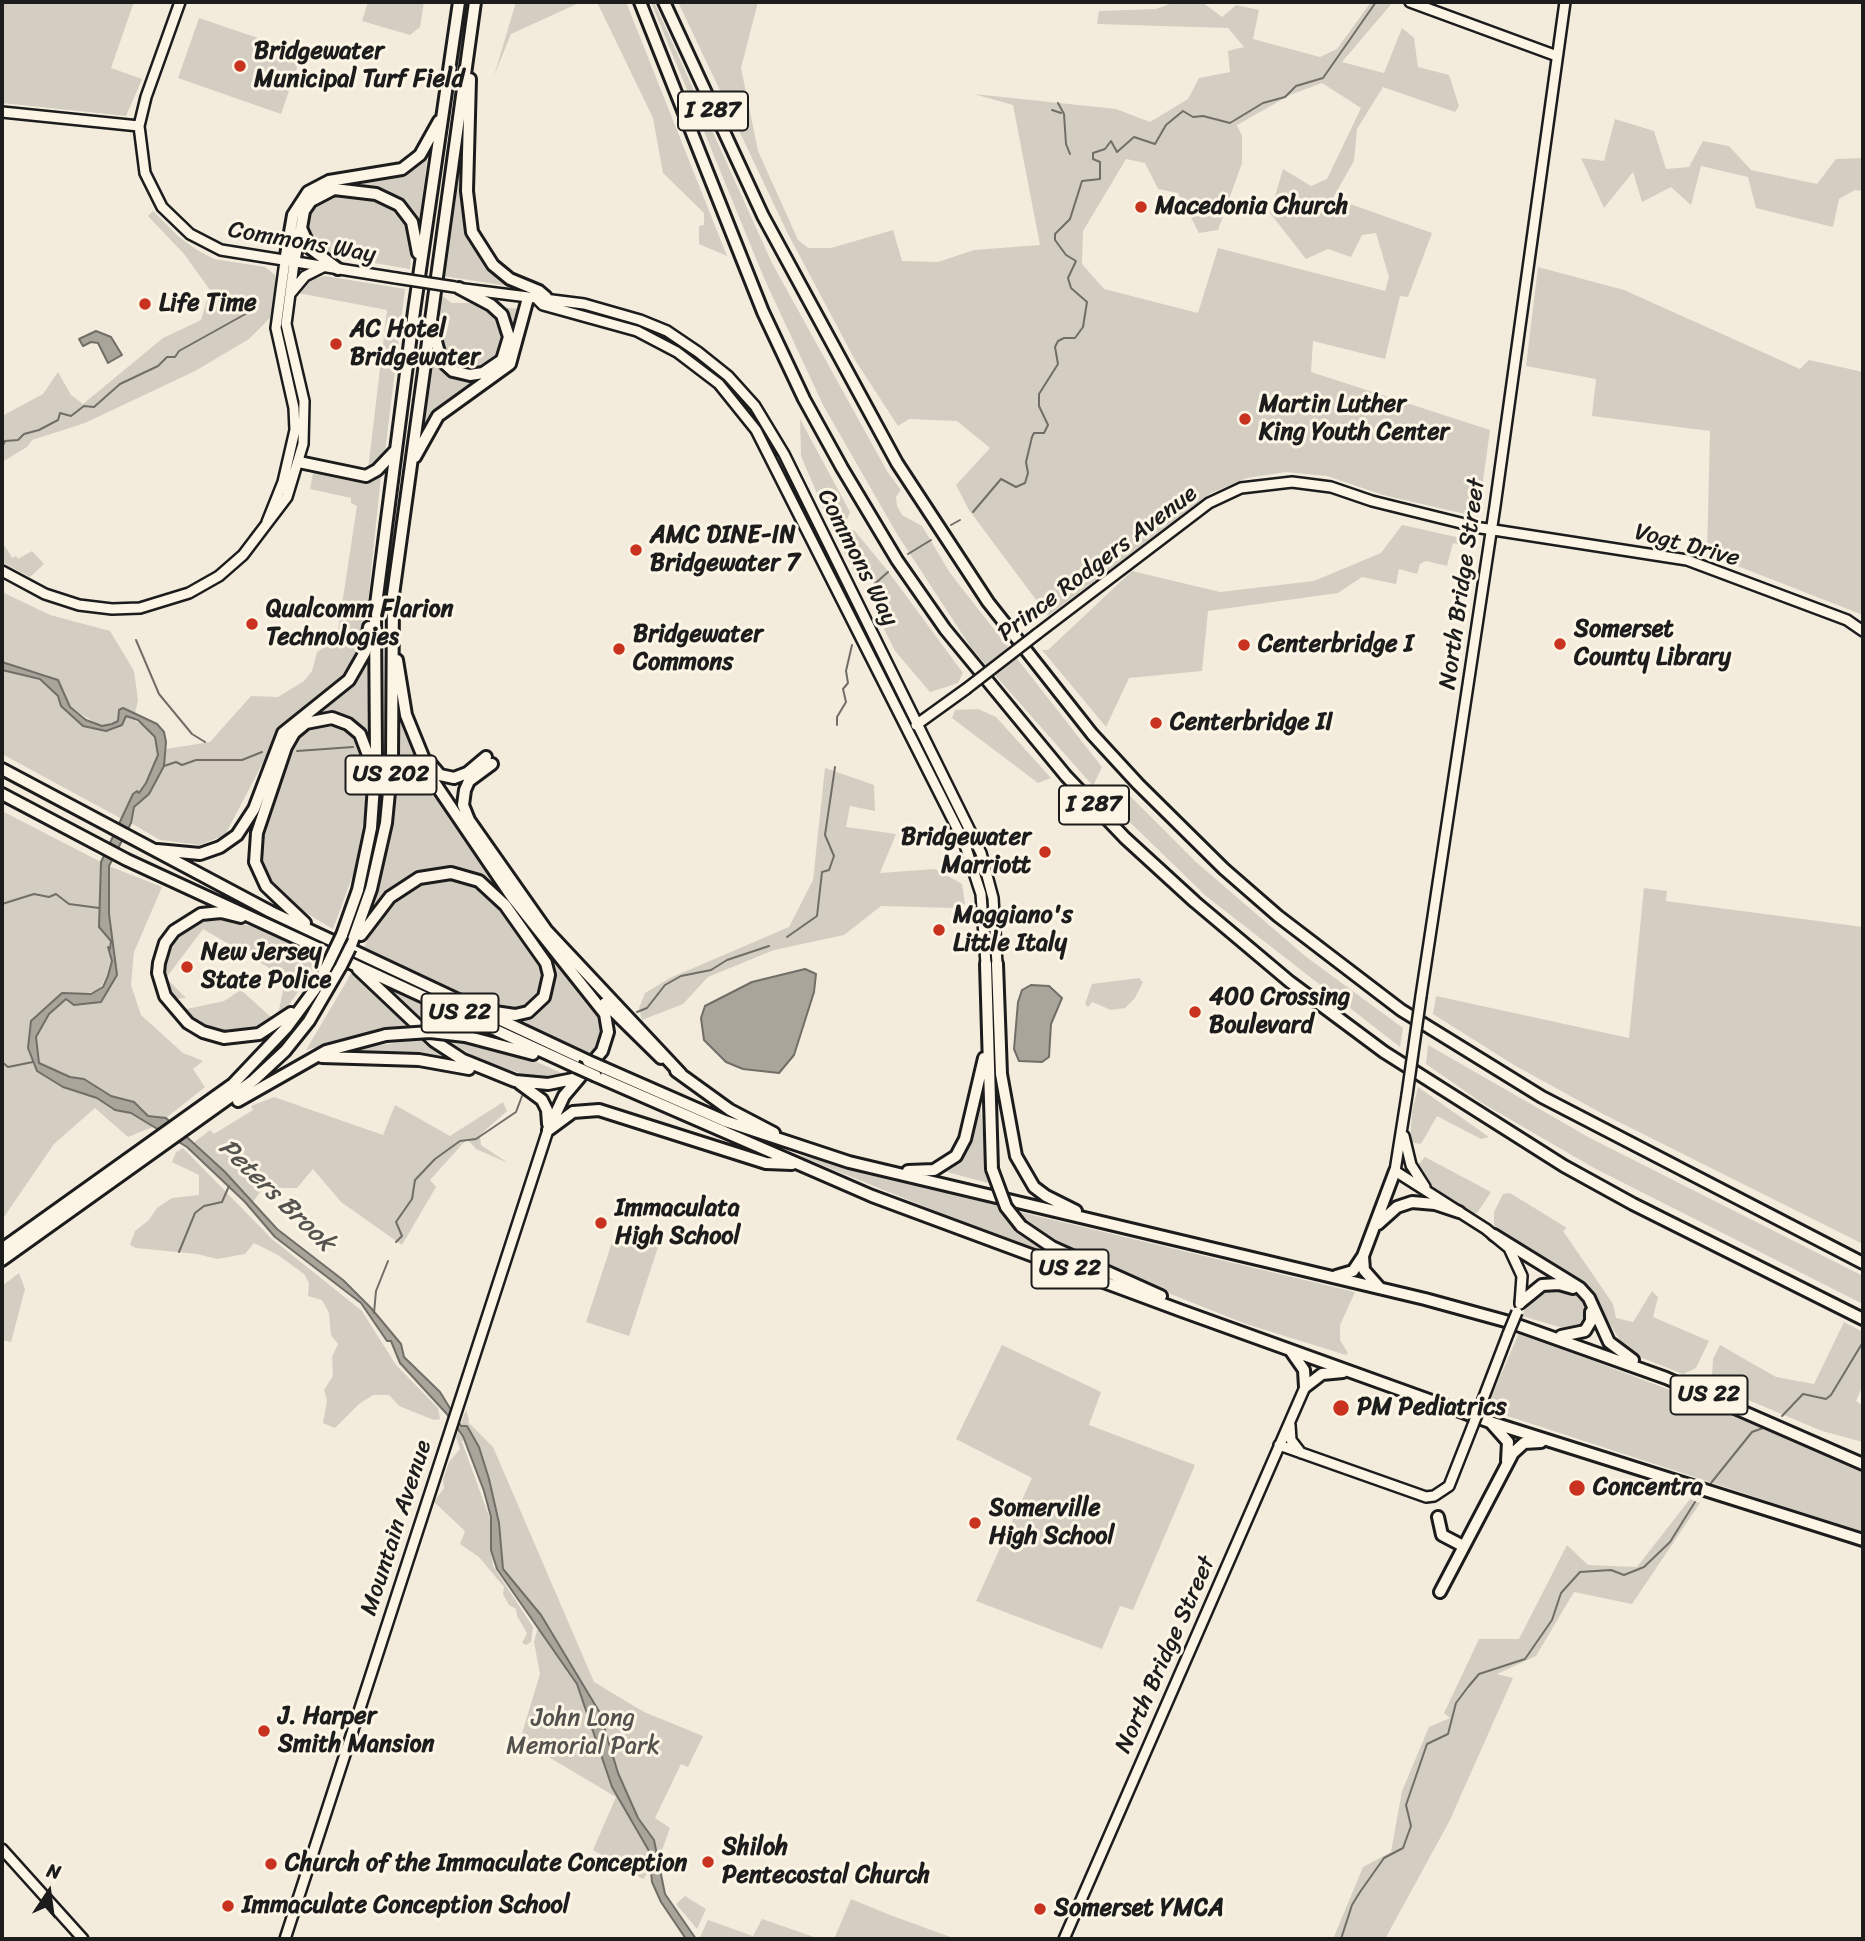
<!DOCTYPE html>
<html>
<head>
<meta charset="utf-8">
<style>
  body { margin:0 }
  #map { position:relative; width:1865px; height:1941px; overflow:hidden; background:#f3ecdd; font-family:Sriracha,sans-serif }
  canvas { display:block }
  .frame { position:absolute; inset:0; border:4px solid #1c1c1c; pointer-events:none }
  .north { position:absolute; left:14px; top:1857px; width:70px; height:70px; -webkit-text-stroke:5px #fcf5e5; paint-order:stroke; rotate:13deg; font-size:19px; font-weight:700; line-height:28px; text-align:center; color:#1c1c1c }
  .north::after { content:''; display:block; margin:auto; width:24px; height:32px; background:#1c1c1c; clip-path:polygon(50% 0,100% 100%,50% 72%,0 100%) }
</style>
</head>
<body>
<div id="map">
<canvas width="1865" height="1941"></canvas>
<div class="frame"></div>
<div class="north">N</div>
</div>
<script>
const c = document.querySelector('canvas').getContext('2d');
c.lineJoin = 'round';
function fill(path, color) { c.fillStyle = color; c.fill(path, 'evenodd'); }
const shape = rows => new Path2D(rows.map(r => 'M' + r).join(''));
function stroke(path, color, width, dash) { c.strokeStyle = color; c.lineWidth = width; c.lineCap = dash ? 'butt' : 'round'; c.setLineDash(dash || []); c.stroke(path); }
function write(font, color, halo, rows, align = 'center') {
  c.font = font + ' Sriracha,sans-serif'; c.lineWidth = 6; c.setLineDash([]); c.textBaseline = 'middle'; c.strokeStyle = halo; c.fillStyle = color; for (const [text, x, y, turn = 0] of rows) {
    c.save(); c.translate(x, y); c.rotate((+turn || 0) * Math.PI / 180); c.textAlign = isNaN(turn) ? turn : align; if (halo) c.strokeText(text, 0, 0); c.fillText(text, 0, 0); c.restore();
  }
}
fill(shape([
  [2,2,134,2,111,68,142,79,126,116,2,103],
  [368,2,424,2,420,27,410,35,362,21],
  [516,2,581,2,511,34,494,76],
  [597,2,626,2,727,256,699,244,699,226,704,225,704,213,663,173,653,118],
  [651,2,654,2,772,263,887,471,901,490,896,497,897,506,902,515,922,526,950,573,1102,767,1093,786,972,649,897,534,823,405,764,278],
  [678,2,758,2,741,68,758,151,798,240,808,248,831,248,893,230,902,261,938,262,974,250,1040,245,1013,105,974,94,1116,109,1150,122,1188,99,1199,78,1230,72,1228,51,1244,47,1228,28,1097,24,1099,11,1156,9,1175,2,1202,2,1222,17,1236,5,1259,10,1253,39,1320,57,1337,49,1371,2,1393,2,1342,62,1384,73,1402,28,1414,38,1418,67,1449,75,1459,106,1455,112,1383,87,1357,129,1354,161,1333,198,1432,233,1408,297,1400,296,1385,359,1313,341,1311,372,1490,430,1478,517,1383,495,1327,476,1286,472,1247,478,1211,493,1048,616,969,510,956,485,990,448,957,421,909,419,898,426,855,360,788,234],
  [1322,83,1361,108,1327,179,1311,186,1283,169,1270,213,1306,259,1328,249,1351,257,1362,235,1376,233,1389,277,1385,291,1218,248,1198,313,1104,289,1082,264,1083,231,1126,159,1145,163,1158,189,1178,193,1199,233,1218,230,1242,163,1242,136,1237,125,1290,95],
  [199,18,302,53,281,114,178,78],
  [1615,119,1654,131,1666,169,1689,167,1703,141,1729,146,1751,170,1817,184,1836,159,1863,158,1863,191,1855,190,1839,199,1833,227,1756,208,1748,177,1701,166,1691,205,1671,187,1642,202,1633,172,1604,208,1581,158,1604,161],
  [464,128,463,207,470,236,483,259,514,287,443,276],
  [428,152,418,231,398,199,390,195,332,183,397,176,409,170],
  [328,194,385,199,408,220,413,240,410,269,321,254,306,236,305,219,314,203],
  [153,211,179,237,197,250,214,259,265,267,275,275,276,294,270,318,249,339,195,371,85,423,32,440,27,447,2,462,2,416,43,394,58,372,71,395,83,404,163,338,201,320,210,290,184,254,148,216],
  [1538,267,1624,290,1800,369,1809,360,1863,372,1863,615,1707,554,1710,431,1592,416,1596,379,1526,366],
  [325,276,405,289,385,452,378,465,368,470,387,310,298,293,308,280],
  [439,294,452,303,470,303,484,308,501,325,506,340,501,354,480,370,459,370,448,362,437,340],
  [500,307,521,309,510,358,423,426,432,350,440,363,473,378,509,355],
  [800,419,850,512,847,519,832,529,801,456],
  [314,468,372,478,381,475,364,641,359,658,348,676,288,721,277,736,225,835,200,845,160,840,131,823,134,807,149,794,166,749,210,742,251,696,278,697,304,681,312,671,317,652,330,644,338,631,357,506,351,503,351,498,310,489],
  [1402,525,1474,541,1473,548,1453,543,1447,566,1426,561,1420,564,1417,574,1399,569,1396,584,1362,577,1338,593,1208,611,1202,671,1129,678,1106,727,1042,650,1048,650,1132,571,1220,592,1314,581,1381,553],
  [849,529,854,530,887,570,963,673,958,683,930,692,895,651,876,613,879,585,856,575,836,536],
  [5,546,12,558,16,556,18,559,32,551,44,564,30,577,2,562,2,547],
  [2,592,50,615,110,631,134,671,138,700,135,713,122,708,118,721,102,727,70,707,64,691,47,675,2,662],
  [367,663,369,736,351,716,313,713,350,687],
  [2,670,40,679,58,696,61,707,106,731,125,715,150,729,155,737,158,755,146,783,139,794,133,794,122,819,2,754],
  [398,700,405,725,507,896,505,898,485,880,441,869,406,880,375,904,395,808],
  [978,709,996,717,1051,778,1038,783,952,718,955,710],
  [333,722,352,730,367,757,365,814,354,872,333,929,301,910,275,888,266,876,258,839,294,740,312,724],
  [825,768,874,785,875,811,850,806,846,827,896,834,880,873,935,869,962,884,965,904,954,908,881,906,844,935,774,950,708,977,683,1004,642,1020,639,1008,645,993,670,978,789,927,813,880],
  [1118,784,1196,862,1305,956,1403,1028,1400,1047,1206,896,1109,802],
  [2,811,101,862,99,927,111,941,111,969,98,991,74,995,62,993,31,1021,28,1048,37,1071,63,1087,97,1098,115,1110,131,1113,155,1126,128,1137,95,1108,54,1144,2,1220],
  [109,866,162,887,134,952,131,985,141,1015,183,1053,203,1061,193,1069,205,1087,166,1118,148,1116,134,1102,111,1096,84,1079,70,1077,39,1063,36,1037,49,1014,66,999,74,1005,101,1002,117,975,109,915],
  [440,876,469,881,493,896,545,970,543,992,523,1010,498,1010,364,947,372,929,394,897,407,886],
  [1644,888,1667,891,1666,901,1863,927,1863,1244,1603,1114,1514,1065,1433,1014,1436,996,1629,1038],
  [214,916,268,931,319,961,282,1015,265,1027,241,1035,210,1031,185,1017,182,1010,224,1001,241,990,272,1018,279,1010,284,985,268,967,203,929,166,978,186,998,175,999,163,982,162,975,167,949,178,932,196,920],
  [537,937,591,999,604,1021,602,1045,593,1057,509,1019,547,999,552,988,552,966,535,938],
  [351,973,407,1025,306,1050,344,986],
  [1139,978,1143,982,1135,998,1125,1008,1111,1010,1092,1002,1088,1007,1085,1004,1092,984],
  [382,985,504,1042,425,1028],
  [421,1039,450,1059,348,1050],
  [445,1039,477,1043,528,1058,568,1076,529,1076,482,1061],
  [1428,1045,1590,1138,1863,1276,1863,1304,1594,1168,1482,1103,1426,1064],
  [1418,1087,1489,1137,1481,1139,1437,1116,1421,1144,1410,1142,1412,1112],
  [274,1097,383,1135,395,1105,450,1136,503,1102,507,1111,480,1135,481,1145,508,1163,476,1149,467,1139,430,1180,436,1187,402,1245,341,1202,313,1169,297,1188,263,1188,253,1202,192,1144,210,1130,214,1134,253,1110,251,1106],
  [980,1102,988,1183,947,1172,963,1160],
  [183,1148,272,1239,362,1311,396,1365,438,1408,440,1419,434,1420,399,1406,389,1395,373,1395,359,1404,335,1428,323,1423,327,1400,324,1390,333,1376,332,1357,338,1344,331,1335,329,1313,322,1300,308,1296,309,1283,304,1274,278,1255,254,1243,245,1254,217,1259,197,1254,136,1248,130,1245,135,1231,149,1220,157,1208,172,1198,199,1195,199,1175,172,1162,176,1152],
  [795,1154,997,1204,1017,1231,1051,1254,992,1234],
  [1425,1157,1491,1192,1477,1213,1466,1212,1426,1184,1416,1167],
  [1510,1193,1567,1228,1563,1231,1613,1304,1616,1318,1633,1322,1652,1291,1658,1297,1653,1317,1709,1341,1696,1368,1683,1374,1627,1352,1589,1290,1494,1226,1494,1212,1503,1194],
  [1016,1211,1355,1292,1340,1325,1340,1340,1348,1353,1346,1355,1246,1324,1138,1281,1034,1230],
  [617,1227,660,1241,629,1336,586,1322],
  [19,1273,25,1289,11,1342,2,1340,2,1286],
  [1556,1286,1570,1290,1586,1304,1589,1318,1581,1329,1566,1329,1522,1316,1529,1298,1543,1288],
  [1844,1322,1863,1332,1863,1385,1856,1401,1863,1406,1863,1442,1822,1431,1727,1391,1712,1376,1713,1359,1720,1345,1776,1377,1814,1384],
  [1519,1333,1694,1399,1863,1472,1863,1532,1486,1409],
  [1002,1345,1101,1392,1089,1425,1195,1465,1133,1610,1120,1606,1102,1649,976,1601,1032,1478,956,1439],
  [466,1410,469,1420,462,1442,490,1519,493,1566,533,1627,531,1642,526,1645,522,1643,527,1633,517,1616,516,1609,509,1605,503,1594,504,1587,479,1557,460,1544,465,1531,434,1502,444,1488,443,1480,449,1462,460,1449,456,1437],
  [468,1422,493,1447,594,1682,644,1712,703,1736,688,1767,681,1764,655,1818,670,1828,660,1856,643,1879,593,1850,616,1797,520,1740,540,1674,534,1642,541,1615,503,1569,499,1522,479,1447,467,1426],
  [1690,1499,1700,1503,1632,1604,1574,1592,1536,1656,1497,1674,1513,1678,1449,1822,1385,1939,1333,1939,1363,1867,1391,1852,1402,1791,1429,1727,1450,1718,1444,1713,1479,1639,1519,1639,1567,1545,1588,1565,1637,1567],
  [685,1896,706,1909,697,1929,676,1904],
  [851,1899,890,1915,956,1939,834,1939],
  [762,1919,820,1939,699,1939,708,1920,753,1936]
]), '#d3cec1');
const water = shape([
  [96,331,111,337,122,355,108,363,98,343,91,342,83,346,79,339,96,331],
  [2,662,58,680,70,707,86,720,102,726,112,724,118,721,119,710,123,708,157,724,164,732,166,742,164,766,149,794,134,807,131,823,109,866,109,914,117,975,101,1002,74,1005,66,999,49,1014,36,1037,39,1063,70,1077,84,1079,111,1096,134,1102,148,1116,166,1118,225,1172,277,1229,343,1280,371,1308,401,1344,404,1357,440,1392,461,1426,467,1426,479,1447,489,1479,499,1523,503,1569,541,1615,600,1713,618,1773,638,1818,654,1840,665,1894,696,1939,686,1939,661,1902,652,1882,649,1851,612,1787,577,1684,497,1569,491,1550,491,1517,484,1491,463,1436,446,1413,400,1363,391,1341,387,1341,361,1303,275,1237,245,1202,187,1147,131,1113,115,1110,97,1098,63,1087,37,1071,28,1048,31,1021,62,993,91,994,103,987,108,976,112,961,108,947,110,949,111,941,99,927,101,862,133,794,137,791,139,793,146,783,158,755,155,737,138,720,126,716,122,725,106,731,83,726,61,706,58,696,40,679,2,670,2,662],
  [805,969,816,974,814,992,794,1055,779,1073,743,1069,726,1062,704,1040,701,1018,705,1006,752,982,805,969],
  [1031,985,1049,986,1062,998,1051,1024,1049,1057,1042,1062,1019,1061,1014,1049,1018,1002,1022,990,1031,985]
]);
fill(water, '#aaa59b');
stroke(water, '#716e68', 2);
stroke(shape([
  [1058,103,1064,114,1066,144,1070,154],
  [1052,110,1061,113],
  [2,447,5,441,18,440,24,434,39,430,58,420,60,413,71,416,84,406,94,407,120,384,158,366,167,357,175,357,179,351,249,312],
  [973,512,1001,479,1016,487,1025,483,1028,473,1026,462,1032,437,1034,433,1044,433,1048,425,1039,406,1039,394,1058,364,1055,347,1058,341,1064,338,1075,338,1083,327,1087,302,1071,288,1068,278,1076,261,1066,255,1055,240,1055,234,1070,219,1082,181,1100,179,1100,162,1093,159,1093,153,1105,149,1111,141,1117,152,1134,137,1155,144,1166,125,1183,111,1193,117,1203,116,1230,123,1263,103,1285,97,1296,86,1323,78,1376,2],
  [951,525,960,520],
  [908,554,931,540],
  [868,590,888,572],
  [136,640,159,694,192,734,205,742],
  [837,725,837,717,846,702,843,689,848,683,846,671,852,645],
  [297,751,353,747],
  [164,766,176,762,182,765,196,760,242,760,262,752],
  [2,904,34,894,49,897,56,894,69,904,99,908],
  [787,937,817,916,822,872,829,870,834,856,825,835,835,767],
  [637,1012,647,1008,665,985,681,976,711,970,727,960,769,946],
  [2,1062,8,1067,33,1062],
  [396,1242,402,1236,396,1222,412,1199,415,1180,435,1159,460,1141,476,1139,516,1112,522,1096],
  [179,1252,195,1213,204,1206,222,1202,229,1186],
  [374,1313,376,1291,388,1261],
  [1782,1416,1803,1394,1826,1399,1831,1395,1863,1342],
  [1711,1483,1752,1432,1763,1428],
  [1341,1939,1352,1905,1360,1892,1384,1858,1403,1848,1411,1826,1406,1805,1427,1744,1448,1734,1456,1703,1468,1687,1479,1674,1525,1659,1552,1620,1561,1593,1580,1572,1611,1570,1624,1575,1644,1567,1670,1542,1695,1502]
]), '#716e68', 2);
const secondary = shape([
  [180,2,146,97,139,126,145,173,162,207,190,234,221,250,396,278],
  [1410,2,1557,56],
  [2,112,139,126],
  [464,289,584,304,640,320,667,331,698,352,728,376,755,406,784,454,981,853,993,898,997,964],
  [290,294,305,276,323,267],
  [538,300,543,305,637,331,677,352,719,384,756,430,964,842,981,894,986,964],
  [267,522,283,482,295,430,294,408,276,328,285,261],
  [2,571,45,594,79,605,112,609,140,608,189,593,219,576,243,555,287,497,303,444,304,401,286,324,294,263],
  [1037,634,1209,503,1241,488,1292,482,1331,487,1372,501,1481,528,1687,560,1847,620,1863,631],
  [916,725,966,689],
  [1421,996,1495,506,1565,2],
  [1407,1095,1395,1171,1486,1229,1509,1248,1522,1276,1520,1304],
  [1404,1136,1411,1165,1425,1187],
  [1480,1407,1508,1334],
  [1290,1425,1291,1440,1301,1453],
  [1279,1445,1426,1497,1434,1496,1449,1486,1473,1425],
  [2,1849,83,1939],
  [285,1939,548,1130],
  [1064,1939,1305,1387]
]);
const highway = shape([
  [640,2,763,312,804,399,842,468,897,560,945,629,1066,776,1125,838,1195,902,1290,982,1384,1052,1564,1166,1633,1204,1863,1319],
  [664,2,763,216,897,463,988,602,1092,734,1138,784,1224,869,1278,916,1401,1010,1542,1097,1863,1263],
  [470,79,467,191,472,232,493,265,510,279,539,291,546,297],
  [285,261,293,215,308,192,329,181,402,169,420,155,439,121],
  [294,263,300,231],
  [338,269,310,248,301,228,304,211,311,201,334,189,376,194,399,205,412,222,418,253],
  [431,323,441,360,453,371,470,375,483,373,502,360,509,337,502,315,491,305,459,288],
  [415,457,438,416,510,364,528,298],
  [299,462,366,476,377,470,395,451],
  [397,660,406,715,432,779,512,897,605,1014,608,1032,602,1051,564,1096,548,1130],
  [429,762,440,775,454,778,467,773,486,757],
  [492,764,469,781,465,790,463,805,469,820,547,931,681,1074],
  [2,769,271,912,588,1061],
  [2,794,127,860,576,1067],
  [157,850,200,854,220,847,237,835,254,809,283,733,349,680,365,652,369,627],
  [241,917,221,912,201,914,174,931,165,943,159,963,158,973,165,996,188,1023,203,1032,224,1038,259,1034,291,1013],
  [305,923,266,886,255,862,257,833,286,747,294,733,306,723,332,718,348,724,360,734,371,763],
  [342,935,358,890,371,828,376,757,375,612,414,311,459,2],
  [361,935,390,897,419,878,451,873,479,881,505,905,546,963,549,975,544,997,528,1012,515,1015,488,1011],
  [350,948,371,889,386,823,392,761,393,595,475,2],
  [986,964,992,1169],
  [997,964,1001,1074,1016,1156,1034,1187,1046,1196,1076,1211],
  [358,969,434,1041,463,1060,515,1081,548,1084,578,1078],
  [605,1003,661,1058],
  [465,1036,533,1054],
  [322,1057,419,1060,469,1069],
  [604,1068,725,1121,849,1162,1425,1299,1509,1322,1666,1378,1863,1464],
  [676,1071,730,1110,774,1133],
  [596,1076,872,1196,1182,1311,1490,1422,1863,1540],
  [519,1083,542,1100,547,1110,548,1124],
  [238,1101,326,1051,386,1035],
  [550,1129,573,1112,599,1110,766,1163,792,1164],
  [908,1171,934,1170,956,1156,965,1139,984,1058],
  [1378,1224,1397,1207,1412,1202,1435,1204,1459,1212],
  [1021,1226,1052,1247,1161,1296],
  [1494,1235,1580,1288,1589,1298,1609,1342,1633,1360],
  [2,1249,233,1084,287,1027,315,989,329,962],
  [1363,1256,1364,1270,1379,1287],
  [2,1260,254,1080,285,1051,309,1021,341,966],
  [1336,1276,1353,1271,1363,1256,1395,1171],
  [1521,1302,1542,1285,1559,1284,1573,1288],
  [1561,1336,1585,1331,1591,1321,1591,1312],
  [1290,1350,1304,1370,1305,1387],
  [1305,1387,1322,1374,1343,1372],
  [1492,1424,1508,1442,1507,1461],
  [1438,1517,1442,1535,1463,1546],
  [1440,1592,1513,1453,1524,1443,1541,1442]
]);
stroke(secondary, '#1c1c1c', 14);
stroke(highway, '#1c1c1c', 16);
stroke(secondary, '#fcf5e5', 9);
stroke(highway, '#fcf5e5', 10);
const secondaryBridge = shape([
  [396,278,455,287],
  [966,689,1037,634],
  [1407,1095,1421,996],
  [1508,1334,1517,1312],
  [1473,1425,1480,1407]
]);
const highwayBridge = shape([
  [329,962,342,935],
  [341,966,350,948],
  [386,1035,430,1032,465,1036],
  [588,1061,604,1068],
  [576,1067,596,1076],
  [992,1169,1006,1207,1021,1226]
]);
stroke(secondaryBridge, '#1c1c1c', 14, []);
stroke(highwayBridge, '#1c1c1c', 16, []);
stroke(secondaryBridge, '#fcf5e5', 9);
stroke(highwayBridge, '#fcf5e5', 10);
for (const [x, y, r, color] of [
  [240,66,7,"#c8321e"],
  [1141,207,7,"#c8321e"],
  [145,304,7,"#c8321e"],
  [336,344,7,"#c8321e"],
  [1245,419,7,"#c8321e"],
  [636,550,7,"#c8321e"],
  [252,624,7,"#c8321e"],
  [1560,644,7,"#c8321e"],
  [1244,645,7,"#c8321e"],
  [619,649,7,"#c8321e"],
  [1156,723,7,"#c8321e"],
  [1045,852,7,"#c8321e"],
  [939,930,7,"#c8321e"],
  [187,967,7,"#c8321e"],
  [1195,1012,7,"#c8321e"],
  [601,1223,7,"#c8321e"],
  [1341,1408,9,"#c8321e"],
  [1577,1488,9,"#c8321e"],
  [975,1523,7,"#c8321e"],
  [264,1731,7,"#c8321e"],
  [708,1862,7,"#c8321e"],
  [271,1864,7,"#c8321e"],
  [228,1906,7,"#c8321e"],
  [1040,1909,7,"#c8321e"]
]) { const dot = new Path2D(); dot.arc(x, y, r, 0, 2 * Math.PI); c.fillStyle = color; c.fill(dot); stroke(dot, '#fcf5e5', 2.5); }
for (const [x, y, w] of [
  [713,111,70],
  [391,775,91],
  [1094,805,70],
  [460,1013,77],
  [1070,1269,77],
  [1709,1395,77]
]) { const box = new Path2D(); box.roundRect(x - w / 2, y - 19.5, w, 39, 5); c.fillStyle = '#fcf5e5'; c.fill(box); stroke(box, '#1c1c1c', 2); }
write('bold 23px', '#1c1c1c', null, [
  ["I 287",713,111],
  ["US 202",391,775],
  ["I 287",1094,805],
  ["US 22",460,1013],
  ["US 22",1070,1269],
  ["US 22",1709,1395]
]);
write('bold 24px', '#1c1c1c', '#fcf5e5', [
  ["Bridgewater",254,52],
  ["Municipal Turf Field",254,80],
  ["Macedonia Church",1155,207],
  ["Life Time",159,304],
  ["AC Hotel",350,330],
  ["Bridgewater",350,358],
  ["Martin Luther",1259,405],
  ["King Youth Center",1259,433],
  ["AMC DINE-IN",650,536],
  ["Bridgewater 7",650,564],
  ["Qualcomm Flarion",266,610],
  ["Technologies",266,638],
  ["Somerset",1574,630],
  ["County Library",1574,658],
  ["Bridgewater",633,635],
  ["Commons",633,663],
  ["Centerbridge I",1258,645],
  ["Centerbridge II",1170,723],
  ["Bridgewater",1031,838,"right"],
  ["Marriott",1031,866,"right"],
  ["Maggiano's",953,916],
  ["Little Italy",953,944],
  ["New Jersey",201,953],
  ["State Police",201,981],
  ["400 Crossing",1209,998],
  ["Boulevard",1209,1026],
  ["Immaculata",615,1209],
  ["High School",615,1237],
  ["PM Pediatrics",1357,1408],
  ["Concentra",1593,1488],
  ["Somerville",989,1509],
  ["High School",989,1537],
  ["J. Harper",278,1717],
  ["Smith Mansion",278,1745],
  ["Shiloh",722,1848],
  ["Pentecostal Church",722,1876],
  ["Church of the Immaculate Conception",285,1864],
  ["Immaculate Conception School",242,1906],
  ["Somerset YMCA",1054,1909]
], 'left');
write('24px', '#1c1c1c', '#fcf5e5', [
  ["Commons Way",302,243,10],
  ["Vogt Drive",1687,546,15],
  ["Commons Way",857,558,63],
  ["Prince Rodgers Avenue",1098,564,-37],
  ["North Bridge Street",1463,584,-82],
  ["Mountain Avenue",397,1528,-72],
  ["North Bridge Street",1166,1655,-66]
]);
write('24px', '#53514e', '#fcf5e5', [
  ["John Long",583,1719],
  ["Memorial Park",583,1747]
]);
write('italic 26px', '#55534f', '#fcf5e5', [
  ["Peters Brook",276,1196,44]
]);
</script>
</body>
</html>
